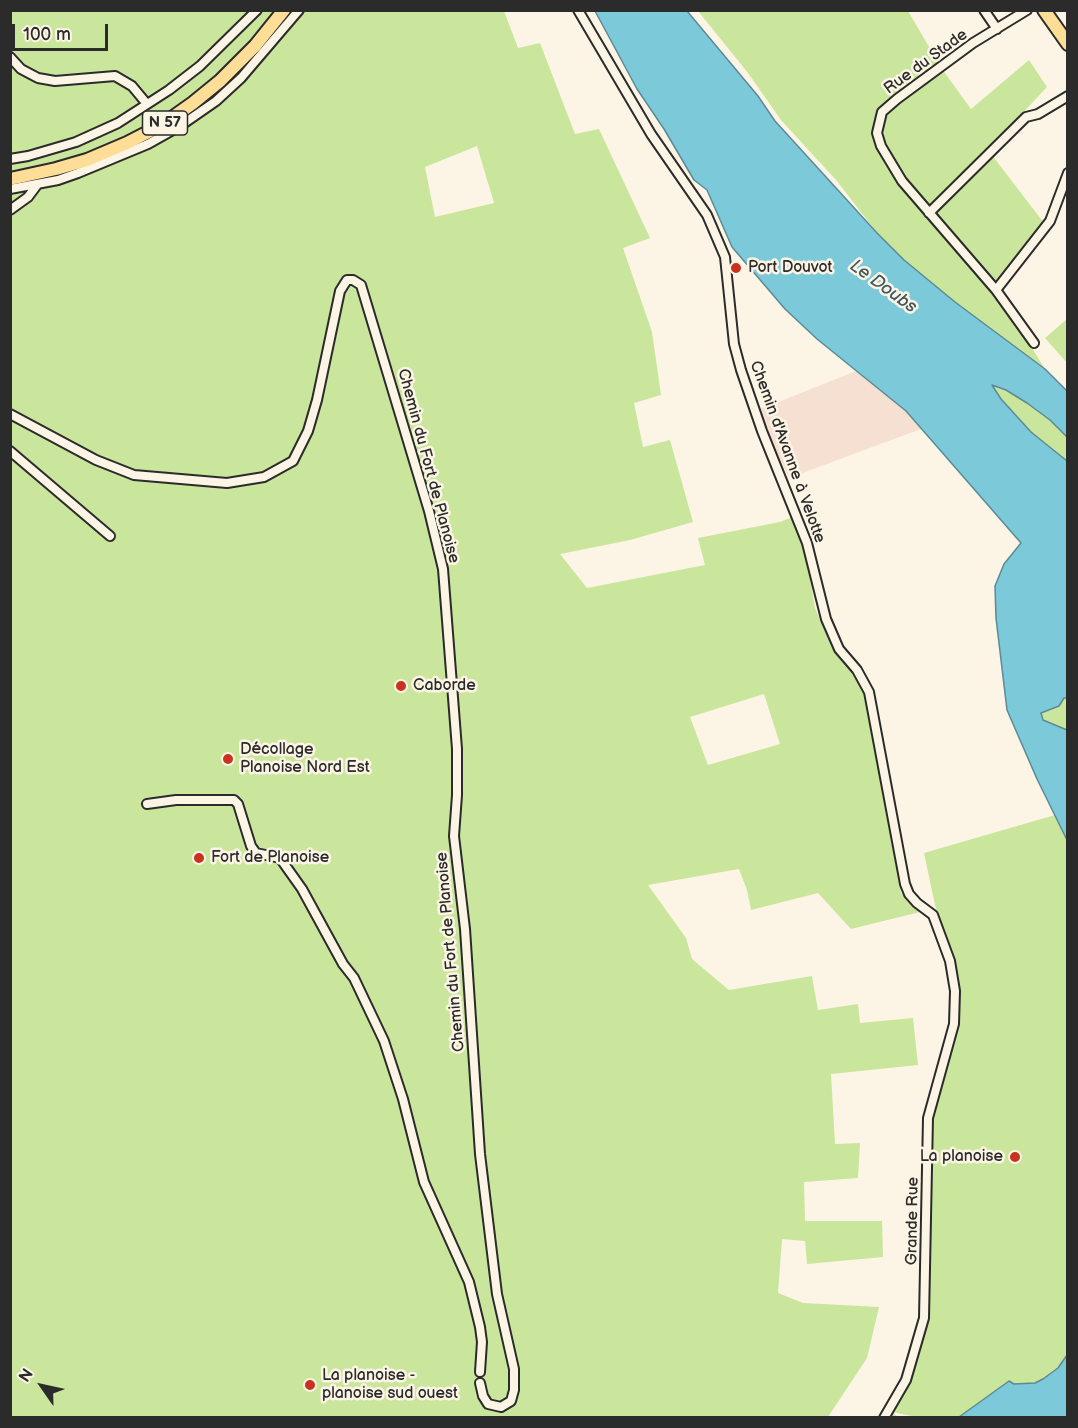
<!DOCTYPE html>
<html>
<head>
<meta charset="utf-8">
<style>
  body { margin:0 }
  #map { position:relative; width:1078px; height:1428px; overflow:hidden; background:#fcf5e5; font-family:"Balsamiq Sans",sans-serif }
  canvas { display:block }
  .frame { position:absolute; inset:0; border:12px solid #2b2b2b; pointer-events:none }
  .north { position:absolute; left:12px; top:1356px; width:60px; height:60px; -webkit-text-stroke:4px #fcf5e5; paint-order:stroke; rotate:304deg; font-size:16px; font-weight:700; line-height:24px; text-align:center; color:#2b2b2b }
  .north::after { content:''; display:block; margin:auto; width:21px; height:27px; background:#2b2b2b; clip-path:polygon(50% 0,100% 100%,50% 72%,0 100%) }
  .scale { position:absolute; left:12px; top:24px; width:96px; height:27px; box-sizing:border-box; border:3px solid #2b2b2b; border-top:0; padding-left:8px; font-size:18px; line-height:21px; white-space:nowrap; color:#2b2b2b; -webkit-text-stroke:4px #fcf5e5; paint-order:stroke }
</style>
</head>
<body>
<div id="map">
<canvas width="1078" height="1428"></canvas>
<div class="frame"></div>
<div class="north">N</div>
<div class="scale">100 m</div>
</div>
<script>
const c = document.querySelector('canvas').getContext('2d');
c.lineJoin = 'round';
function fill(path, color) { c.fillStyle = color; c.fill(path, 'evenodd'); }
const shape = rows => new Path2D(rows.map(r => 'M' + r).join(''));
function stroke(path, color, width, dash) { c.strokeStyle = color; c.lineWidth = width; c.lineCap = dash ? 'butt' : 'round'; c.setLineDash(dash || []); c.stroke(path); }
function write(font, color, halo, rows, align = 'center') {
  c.font = font + ' "Balsamiq Sans",sans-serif'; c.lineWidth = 5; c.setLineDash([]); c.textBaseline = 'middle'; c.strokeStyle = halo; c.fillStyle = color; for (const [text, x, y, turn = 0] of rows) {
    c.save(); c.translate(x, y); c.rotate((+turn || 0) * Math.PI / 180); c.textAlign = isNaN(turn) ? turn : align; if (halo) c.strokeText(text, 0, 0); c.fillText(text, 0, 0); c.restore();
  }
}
fill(shape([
  [856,371,906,411,921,429,789,478,766,431,758,410]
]), '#f6e0d2');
fill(shape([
  [10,11,253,11,205,58,175,83,132,112,85,135,11,157],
  [261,11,278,11,215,79,181,106,145,129,113,145,67,162,11,174,10,162,110,130,149,108,186,81,228,44],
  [290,11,295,11,251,65,216,98,178,125,137,147,46,181,11,187,11,183,160,131],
  [302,11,504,11,518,48,540,43,575,134,599,129,650,238,623,248,652,332,661,395,634,403,643,447,670,440,693,522,630,540,560,554,587,588,705,565,698,538,780,522,793,517,806,553,815,608,832,648,853,672,865,692,901,893,920,912,851,929,818,893,751,910,747,890,739,869,648,885,686,938,692,959,729,990,812,976,818,1010,858,1004,860,1023,913,1018,918,1065,831,1074,835,1144,860,1143,858,1178,804,1182,805,1221,882,1221,883,1257,807,1264,805,1241,782,1239,778,1293,803,1303,879,1307,867,1358,828,1417,11,1418,11,192,111,163,229,93,271,50],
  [477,146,494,203,435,217,425,167],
  [764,694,780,744,708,765,690,717],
  [698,11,908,11,942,69,971,109,1029,60,1047,87,988,150,1044,223,1005,274,1004,292,1022,332,1045,369,955,302,904,260,877,233,837,181,781,120,748,73],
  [1067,319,1067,363,1045,338],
  [992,384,1006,390,1027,403,1050,420,1067,437,1067,461,1031,432,1001,399],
  [1064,698,1067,698,1067,730,1043,720,1041,713,1051,710],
  [1055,815,1068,840,1067,1355,1058,1368,1043,1379,1035,1383,1013,1384,1009,1381,959,1417,916,1417,893,1412,897,1417,884,1418,892,1412,929,1319,932,1118,956,1022,957,979,935,905,924,853]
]), '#cae59c');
const water = shape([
  [595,11,687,11,758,96,775,121,877,233,904,260,955,302,1045,369,1067,391,1067,437,1050,420,1027,403,1006,390,992,385,1001,399,1031,432,1067,461,1067,698,1064,698,1059,706,1041,713,1043,720,1067,730,1067,840,1037,779,1007,710,996,618,995,586,1004,564,1021,543,906,411,817,339,785,309,732,247,707,190,694,180,664,129,637,89,595,11],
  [1067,1355,1067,1417,959,1417,1009,1381,1014,1384,1035,1383,1043,1379,1058,1368,1067,1355]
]);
fill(water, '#7cc9da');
stroke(water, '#5c8a94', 1.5);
const minor = shape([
  [578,10,651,134,707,215,725,257,734,344,741,370,762,431,807,543,826,619,839,649,857,670,869,692,905,884,909,894,917,903,933,915,950,961,955,991,954,1024,928,1118,924,1318,906,1380,884,1418],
  [984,10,997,29],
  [1027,10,973,43,897,99,882,112,877,133,881,146,902,181,996,290,1034,343],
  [10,57,21,69,38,78,55,81,115,76,132,86,147,104],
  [10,159,28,156,76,142,118,123,169,90,200,66,257,10],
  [10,189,58,180,78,173,148,144,180,126,216,101,241,78,299,10],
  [10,210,28,197,37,185],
  [929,213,1026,117,1038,114,1068,96],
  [996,290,1050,221,1068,173],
  [10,414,96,460,134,475,227,483,264,477,293,461,308,431,317,400,340,291,347,280,353,280,361,285,429,511,443,569,457,749,457,795,454,836,465,929,480,1154,497,1294,514,1369,514,1390,511,1401,501,1407,488,1404,483,1396,480,1383],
  [10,451,110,536],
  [147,804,176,800,234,800,238,804,251,846,256,853,280,858,302,889,343,964,354,978,384,1041,403,1099,424,1182,469,1282,480,1327,482,1342,480,1372]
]);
const primary = shape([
  [1044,10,1068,44],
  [10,179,56,169,87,160,127,143,162,125,193,103,220,81,255,46,284,10]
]);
stroke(minor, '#2b2b2b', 12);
stroke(primary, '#2b2b2b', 16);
stroke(minor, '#fcf5e5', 8);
stroke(primary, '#fedd96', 12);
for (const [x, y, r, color] of [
  [736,268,6,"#c8321e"],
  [401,686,6,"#c8321e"],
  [228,759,6,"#c8321e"],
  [199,858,6,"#c8321e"],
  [1015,1157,6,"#c8321e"],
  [310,1385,6,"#c8321e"]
]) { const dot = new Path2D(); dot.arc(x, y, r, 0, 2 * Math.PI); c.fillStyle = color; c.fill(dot); stroke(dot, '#fcf5e5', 2); }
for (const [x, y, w] of [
  [165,123,45]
]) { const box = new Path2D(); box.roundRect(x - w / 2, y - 12, w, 24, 4.5); c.fillStyle = '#fcf5e5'; c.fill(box); stroke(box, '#2b2b2b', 1.5); }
write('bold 15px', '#2b2b2b', null, [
  ["N 57",165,123]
]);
write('16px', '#2b2b2b', '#fcf5e5', [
  ["Rue du Stade",926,62,-36],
  ["Chemin d'Avanne à Velotte",787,452,70],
  ["Chemin du Fort de Planoise",428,466,75],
  ["Chemin du Fort de Planoise",451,952,-95],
  ["Grande Rue",913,1221,-89]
]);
write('16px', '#2b2b2b', '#fcf5e5', [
  ["Port Douvot",748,268],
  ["Caborde",413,686],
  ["Décollage",240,750],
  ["Planoise Nord Est",240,768],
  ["Fort de Planoise",211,858],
  ["La planoise",1003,1157,"right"],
  ["La planoise -",322,1376],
  ["planoise sud ouest",322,1394]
], 'left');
write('italic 18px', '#435a60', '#fcf5e5', [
  ["Le Doubs",883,287,36]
]);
</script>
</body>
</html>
